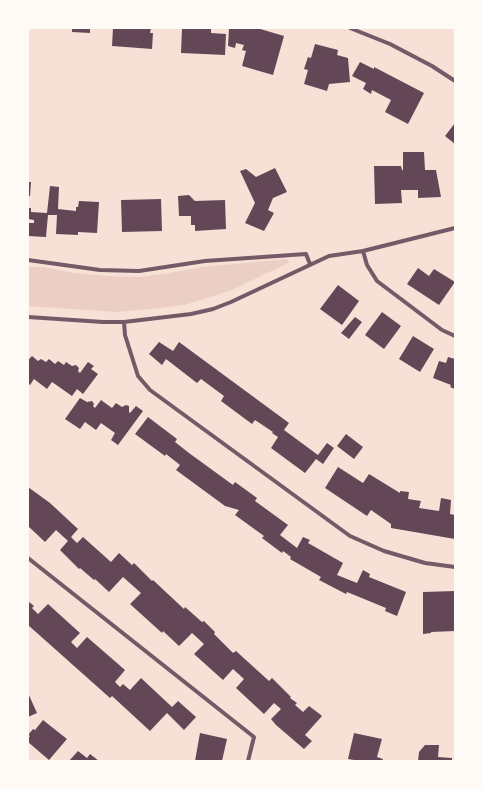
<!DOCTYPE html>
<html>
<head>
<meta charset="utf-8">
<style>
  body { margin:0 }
  #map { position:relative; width:483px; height:789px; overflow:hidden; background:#f7e1d7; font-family:Rubik,sans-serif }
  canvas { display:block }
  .frame { position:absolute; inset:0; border:29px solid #fffaf5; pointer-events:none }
</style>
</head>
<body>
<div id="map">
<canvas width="483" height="789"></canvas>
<div class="frame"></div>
</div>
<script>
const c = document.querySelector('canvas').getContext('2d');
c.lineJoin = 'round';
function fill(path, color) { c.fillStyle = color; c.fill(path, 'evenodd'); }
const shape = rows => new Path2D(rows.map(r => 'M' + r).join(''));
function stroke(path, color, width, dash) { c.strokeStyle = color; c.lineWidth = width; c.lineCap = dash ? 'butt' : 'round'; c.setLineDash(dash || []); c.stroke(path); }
fill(shape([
  [286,259,290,262,232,290,188,304,161,308,116,312,28,306,28,267,44,267,74,273,107,276,141,277,169,273,202,267]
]), '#ebcfc5');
fill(shape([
  [72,28,90,28,90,33,72,32],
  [113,28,151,28,150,33,153,33,152,49,112,46],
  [182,28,211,28,211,33,226,34,225,55,181,53],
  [229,28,257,28,284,36,273,75,242,66,246,51,242,50,244,45,236,43,235,48,228,46],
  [315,44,338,50,337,55,348,58,350,82,329,84,327,91,304,84,308,70,304,69,308,57,311,58],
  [360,62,374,69,374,67,424,93,408,124,385,112,391,100,372,90,371,94,363,89,366,83,352,76],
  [455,123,455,144,445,136],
  [403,152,424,152,425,170,436,170,441,197,418,198,418,190,401,190,402,203,375,204,374,166,401,166,402,170,403,170],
  [275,168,287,192,273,198,268,210,274,213,264,231,245,223,255,203,240,171,246,169,256,177],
  [28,182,31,182,30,196,28,196],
  [50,186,59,187,58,209,76,211,76,207,78,207,79,201,99,202,97,233,78,232,78,235,56,234,57,215,48,215,46,237,28,236,28,223,34,223,34,220,28,219,28,208,31,208,31,212,47,213],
  [189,195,195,201,225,200,226,229,195,231,195,225,191,225,191,216,179,216,178,196],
  [161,199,162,231,122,232,121,200],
  [418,268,429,276,434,269,455,282,439,305,407,284],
  [338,285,359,301,342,325,320,309],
  [382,312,401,326,384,349,365,335],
  [355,317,362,322,349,339,341,333],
  [413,336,434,349,420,372,399,359],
  [159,342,173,351,179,342,289,423,284,430,318,455,327,443,334,448,323,464,316,459,305,473,271,448,278,437,272,433,273,432,255,420,252,424,221,401,224,396,201,379,197,383,166,359,162,365,149,354],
  [32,356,38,361,41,359,46,362,49,359,55,364,58,361,64,365,66,362,72,366,76,365,79,368,78,371,80,373,88,362,94,366,91,369,98,374,83,394,77,389,72,396,52,382,47,389,34,379,30,385,28,383,28,358,29,359],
  [448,357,455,359,455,389,450,387,451,385,433,378,439,361,446,363],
  [80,398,87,402,92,401,94,404,93,406,95,408,101,400,112,408,116,403,122,407,126,405,129,406,129,412,130,413,136,406,143,411,118,445,111,440,115,433,101,423,96,430,85,422,80,429,65,419],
  [148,417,177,439,175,442,189,453,233,485,235,482,257,498,255,501,288,525,280,535,297,548,303,537,310,540,308,543,343,563,337,575,357,583,363,570,370,574,369,577,406,592,397,616,385,611,386,608,347,592,346,594,319,580,321,577,290,559,291,557,283,551,282,553,262,538,264,536,235,515,239,510,225,506,176,470,180,465,166,454,165,456,135,434],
  [346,434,363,447,354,459,337,446],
  [338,467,363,483,369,474,400,493,400,491,409,492,408,499,421,501,419,508,439,511,441,498,451,500,450,514,455,515,455,539,391,528,391,524,371,510,367,516,325,488],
  [28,487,50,503,78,529,71,537,77,543,83,537,111,562,119,553,132,565,134,563,152,581,153,580,184,609,185,607,202,622,204,621,215,632,214,634,233,653,236,651,269,681,272,678,291,697,290,698,297,703,295,705,303,712,309,706,321,715,322,716,305,735,312,741,304,749,276,725,271,719,281,709,274,703,264,714,236,688,244,679,233,669,223,680,194,654,204,644,192,633,179,646,163,631,162,633,130,604,141,593,123,577,109,592,95,579,94,580,80,568,79,569,60,550,68,541,56,530,45,542,28,526],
  [455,591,455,631,431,632,431,633,423,634,423,592],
  [28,601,34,606,32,608,38,614,48,604,80,633,71,642,77,648,87,637,125,670,115,682,120,687,123,684,130,690,141,678,172,707,178,701,196,717,184,730,167,713,150,731,112,696,110,698,28,625],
  [28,693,37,713,28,717],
  [43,720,67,739,49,760,28,742,28,738,30,736,28,735,33,729,35,730],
  [200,733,227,739,222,761,195,761],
  [354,733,382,739,377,757,383,759,382,761,360,761,348,759],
  [425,745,439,745,438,757,452,758,452,761,418,761,419,752],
  [78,751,87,758,90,754,99,761,69,761]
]), '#644757');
stroke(shape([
  [350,28,390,44,432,66,455,81],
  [363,251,367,265,377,281,442,330,455,336],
  [28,260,100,270,139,271,205,261,306,254,310,264],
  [28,317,103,322,124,322,191,314,213,309,231,302,329,256,363,251,455,228],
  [124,322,125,335,138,376,150,390,350,536,384,551,425,563,455,567],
  [28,558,254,737,248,761]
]), '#755966', 4);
</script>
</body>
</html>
